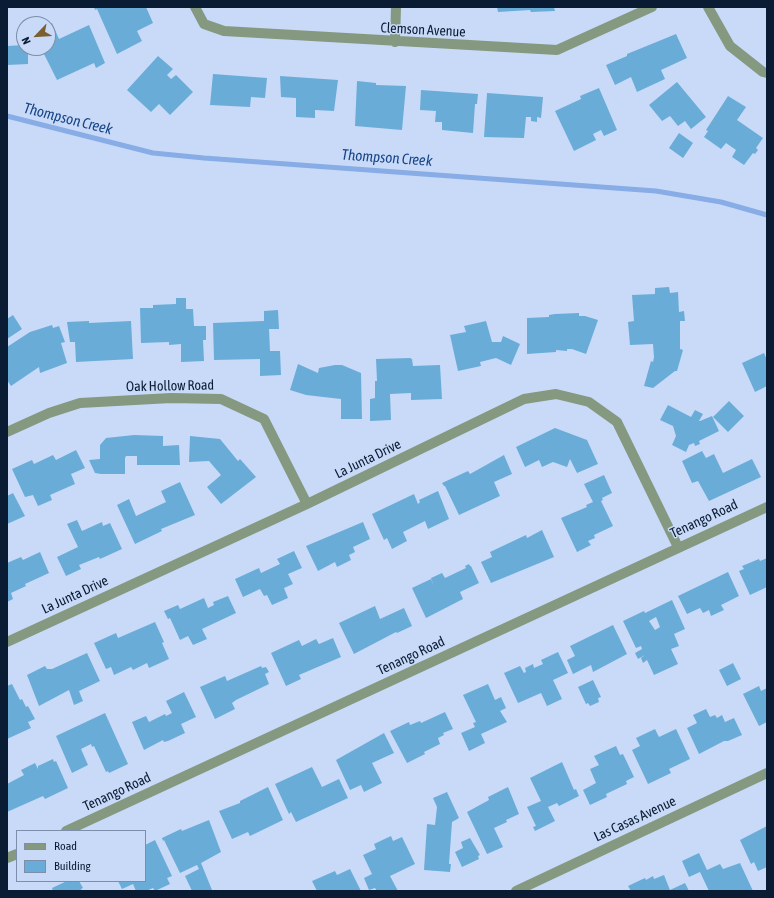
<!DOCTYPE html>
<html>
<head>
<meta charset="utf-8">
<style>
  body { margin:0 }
  #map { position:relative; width:774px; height:898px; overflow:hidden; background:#c8daf7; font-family:"Asap Condensed",sans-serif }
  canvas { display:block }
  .frame { position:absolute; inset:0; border:8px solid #0a1b34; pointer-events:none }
  .legend { position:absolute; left:16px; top:830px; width:130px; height:52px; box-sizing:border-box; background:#c8daf7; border:1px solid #7c8ea9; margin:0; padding:5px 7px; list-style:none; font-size:12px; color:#0a1b34 }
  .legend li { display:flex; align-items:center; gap:8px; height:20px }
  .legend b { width:20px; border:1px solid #7c8ea9 }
  .north { position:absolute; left:16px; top:16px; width:40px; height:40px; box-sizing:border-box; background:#c8daf7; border:1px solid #7c8ea9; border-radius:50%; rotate:245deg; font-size:11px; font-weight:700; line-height:16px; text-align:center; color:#0a1b34 }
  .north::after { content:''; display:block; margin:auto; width:14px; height:18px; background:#7a5f31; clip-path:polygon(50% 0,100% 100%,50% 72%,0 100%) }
</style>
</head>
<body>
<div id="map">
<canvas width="774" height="898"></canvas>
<div class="frame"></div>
<ul class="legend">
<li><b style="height:5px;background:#859880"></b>Road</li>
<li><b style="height:11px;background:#6aacd8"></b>Building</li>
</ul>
<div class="north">N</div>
</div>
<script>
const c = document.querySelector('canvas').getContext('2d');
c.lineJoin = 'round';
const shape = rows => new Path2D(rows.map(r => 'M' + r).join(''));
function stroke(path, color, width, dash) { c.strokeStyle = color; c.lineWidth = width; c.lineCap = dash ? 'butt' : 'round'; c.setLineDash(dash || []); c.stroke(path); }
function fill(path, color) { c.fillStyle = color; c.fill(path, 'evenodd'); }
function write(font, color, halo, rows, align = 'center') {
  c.font = font + ' "Asap Condensed",sans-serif'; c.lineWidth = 3; c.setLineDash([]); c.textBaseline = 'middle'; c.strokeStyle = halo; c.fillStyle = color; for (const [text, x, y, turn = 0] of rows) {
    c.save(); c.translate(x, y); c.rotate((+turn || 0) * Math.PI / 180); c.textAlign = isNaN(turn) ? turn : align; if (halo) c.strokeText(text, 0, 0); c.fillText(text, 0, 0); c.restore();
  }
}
stroke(shape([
  [7,116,153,153,204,158,656,191,721,202,767,215]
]), '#87ace6', 5);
fill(shape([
  [94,7,146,7,153,23,137,31,142,41,117,54,97,9,95,10],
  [497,7,554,7,555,11,531,12,530,10,498,12],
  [52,23,59,39,89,25,105,63,96,68,94,63,57,80,41,48,48,48,48,25],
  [676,34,687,58,661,70,665,79,637,92,631,77,615,85,606,65,627,56,627,54],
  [24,45,24,48,28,48,28,64,7,65,7,46],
  [158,56,173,69,167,75,171,79,176,75,193,92,170,115,159,104,151,112,127,90],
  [213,74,267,78,265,98,251,97,250,107,210,105],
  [280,76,338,80,334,111,315,110,315,118,296,117,296,98,281,97],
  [357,81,376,83,376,85,406,86,402,130,355,126],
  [677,82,706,117,691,129,685,121,678,126,670,116,662,121,649,105],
  [599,88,617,130,604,136,601,130,593,134,596,140,574,151,555,111,581,99,580,96],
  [421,90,478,94,477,104,475,104,473,133,442,130,442,122,435,122,436,111,420,110],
  [487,93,543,97,541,118,537,117,537,122,531,121,531,117,526,117,524,138,484,137],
  [728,96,746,107,737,120,763,138,756,148,758,150,755,154,753,153,744,165,732,157,736,150,726,143,721,149,704,137,708,131,706,130],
  [679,133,693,143,683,158,669,148],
  [669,287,670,293,678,292,679,312,684,311,685,321,680,321,680,349,683,350,677,371,675,371,653,388,644,386,651,361,653,362,654,357,653,344,630,345,628,322,634,321,632,295,655,294,655,288],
  [176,298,186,298,186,309,193,309,194,326,206,326,206,340,203,340,204,361,181,362,181,344,169,345,169,342,141,343,140,308,153,308,153,305,176,304],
  [278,310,279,329,269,329,270,351,280,351,281,375,260,376,260,359,214,360,213,323,264,321,264,311],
  [579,313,579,316,585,316,598,320,586,354,572,349,567,349,567,351,556,350,556,352,527,354,527,318,549,317,549,315,555,314],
  [13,315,22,329,7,339,7,319],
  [89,321,89,323,131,321,133,359,76,362,75,342,70,342,67,322],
  [486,321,492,342,501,342,503,336,520,344,511,365,496,358,480,362,481,366,458,371,450,335,466,332,464,326],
  [52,325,53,328,59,326,65,342,61,343,67,363,40,373,39,367,11,386,7,380,7,347,30,332],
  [764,353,767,360,767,386,755,392,742,363],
  [410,358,412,359,413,366,440,365,442,399,411,400,411,393,390,394,391,420,370,421,370,399,375,398,375,381,377,381,376,359],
  [298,364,318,373,319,368,335,365,342,365,361,373,362,419,341,419,341,399,306,395,290,390],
  [729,401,744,416,728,432,713,417],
  [668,405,691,417,695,410,703,414,699,421,700,421,712,416,719,431,699,441,700,444,695,446,694,443,689,445,686,452,672,445,676,436,673,426,660,420],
  [555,428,587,440,598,464,577,473,570,459,567,467,553,462,542,467,539,460,525,467,516,447],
  [134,435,163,436,163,446,179,445,180,465,137,465,137,456,126,456,125,458,125,474,101,474,95,473,89,460,100,459,100,445,106,438],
  [190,436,220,439,238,461,240,459,256,477,221,504,207,487,221,475,209,461,189,462],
  [76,450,85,468,71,474,75,484,50,495,52,500,38,506,33,495,25,497,12,469,32,460,34,464,53,455,56,460],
  [702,451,706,458,714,454,723,473,752,459,761,477,709,501,698,481,692,483,682,461],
  [504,455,512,474,494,482,500,496,459,515,445,486,444,486,442,483,468,471,470,474],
  [604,475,612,493,602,498,603,500,601,501,613,526,594,535,595,538,588,541,591,545,577,552,561,518,587,507,586,505,593,502,584,484],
  [180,482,195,515,161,529,162,531,135,544,117,505,129,499,136,516,166,502,161,491],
  [438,491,449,519,428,529,425,521,403,532,407,541,392,549,387,538,384,540,372,514,414,494,418,504,420,502,419,500],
  [13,493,25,516,7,524,7,496],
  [77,520,82,531,102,522,103,526,110,523,122,549,100,559,99,557,79,565,81,569,66,576,57,557,78,547,67,524],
  [363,522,370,539,353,547,355,552,349,555,351,560,337,567,335,562,318,571,306,546],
  [542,530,554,557,491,583,481,562,492,557,490,552,526,535,527,538],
  [294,551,302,568,288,574,293,584,284,588,288,598,272,605,267,595,264,596,260,589,243,597,235,579,259,568,261,573,280,564,277,559],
  [40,552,49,573,25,584,26,586,11,593,13,599,7,602,7,563,21,557,23,560],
  [767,558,767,587,750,595,739,571,744,569,742,566,759,559,760,561],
  [469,564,470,566,471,566,479,583,460,592,463,599,426,618,412,588,431,579,434,587,431,578,442,573,445,578,466,568,465,566],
  [728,572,739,596,721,605,724,610,711,616,709,610,703,613,700,608,687,614,678,596],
  [228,596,236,613,202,629,207,639,193,645,188,636,180,640,170,618,168,619,164,611,178,605,180,609,204,598,208,608,214,605,213,602],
  [672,600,685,629,674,634,679,646,671,649,678,664,654,675,647,660,643,663,641,658,645,655,638,659,635,653,642,649,641,646,636,648,623,621,644,611,645,613],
  [656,617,660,627,655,630,649,621],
  [375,606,380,619,404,608,412,626,397,633,396,632,354,654,339,623],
  [155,622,164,642,162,643,169,659,149,668,147,663,133,670,131,667,114,675,111,667,106,669,94,643,116,633,118,638],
  [613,625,627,654,593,672,591,665,573,674,567,660,575,656,570,646],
  [333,638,341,657,299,675,301,679,286,686,271,653,299,640,302,646,316,639,319,644],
  [558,652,568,673,553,680,562,699,547,706,541,693,518,703,504,673,520,666,524,673,526,672,525,668,533,664,534,668,543,664,541,660],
  [87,653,100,681,79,691,83,701,74,705,69,690,39,706,27,675,45,666,47,669,52,669],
  [733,663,741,679,727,686,719,670],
  [261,666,262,668,266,667,269,672,265,674,269,684,236,700,232,703,235,709,215,719,200,687,225,676,227,681],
  [593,680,601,697,598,698,599,702,590,706,588,703,586,704,578,687],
  [12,684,20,700,22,699,26,707,28,706,35,719,28,722,31,728,7,739,7,686],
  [488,684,495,700,501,697,506,708,500,711,507,722,481,734,485,743,469,751,461,733,475,727,473,723,476,722,463,695],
  [759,686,761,691,767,688,767,722,759,726,743,694],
  [184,692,196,717,181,724,185,733,168,741,164,742,163,740,144,750,132,722,146,716,149,722,165,714,166,716,172,713,166,701],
  [706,709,710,717,715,715,717,718,722,715,725,722,734,718,742,735,728,741,724,741,699,754,687,728,697,723,693,715],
  [445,712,453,729,443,733,444,735,438,738,440,744,424,752,425,754,407,763,390,731,409,722,410,725,420,721,421,723],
  [105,713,128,764,109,773,108,771,106,772,94,746,92,747,91,744,81,749,88,765,72,773,56,736],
  [655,729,659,737,676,729,690,759,669,769,671,773,648,784,632,750,640,746,636,738],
  [384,733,394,753,372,763,382,783,364,792,361,785,350,790,336,760],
  [616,746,620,755,623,754,634,777,626,781,627,784,606,794,607,797,590,805,583,790,596,783,590,769,599,765,594,756],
  [53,759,54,762,56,761,68,788,45,799,43,796,7,812,7,784,24,775,21,770,35,763,38,769,38,766],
  [562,762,574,790,576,789,579,796,559,806,557,803,548,807,555,821,535,831,533,827,536,826,527,807,541,801,530,778],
  [312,767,322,787,339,779,348,798,296,822,291,812,289,814,275,784],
  [268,787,283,820,250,836,248,832,232,839,219,811,240,803,240,801],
  [508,787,519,814,506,820,507,822,494,828,503,847,487,854,467,812,489,800,488,797],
  [447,792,459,818,452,822,449,864,451,864,450,872,424,870,427,824,435,825,437,807,433,798],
  [209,820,221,852,201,863,212,890,192,891,185,876,199,869,197,865,180,873,164,840,163,841,162,838,181,829,182,831],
  [767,826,767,867,758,871,754,862,751,864,740,840],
  [391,836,393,841,402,837,415,864,390,876,398,891,377,891,375,888,369,890,364,878,372,874,363,855,376,849,374,844],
  [470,838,480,855,478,856,479,859,462,867,455,852,463,848,461,842],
  [155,840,172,876,167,878,170,884,155,891,153,888,146,891,136,891,133,884,122,889,118,881,145,881,145,845],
  [699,853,707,870,720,864,723,869,740,863,753,891,709,891,700,872,689,877,682,861],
  [350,869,361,891,317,891,312,881,335,871,337,875],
  [664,875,670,890,685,883,689,891,631,891,628,886,645,878,646,880,653,876,654,879],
  [67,881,79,881,83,888,81,889,82,891,53,891,52,888]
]), '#6aacd8');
stroke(shape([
  [195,7,204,24,224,31,557,50,652,7],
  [708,7,730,46,763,72,767,73],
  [395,42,396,7],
  [7,432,49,413,80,403,171,398,221,399,264,419,307,504],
  [7,642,307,504,524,399,556,394,589,402,617,422,678,547],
  [66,831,767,507],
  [7,858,17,854],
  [516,891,767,773]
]), '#859880', 10);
write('14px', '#0a1b34', '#c8daf7', [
  ["Clemson Avenue",423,30,3],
  ["Oak Hollow Road",170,386,-1],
  ["La Junta Drive",368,459,-26],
  ["Tenango Road",704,519,-25],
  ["La Junta Drive",75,595,-25],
  ["Tenango Road",411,656,-25],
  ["Tenango Road",117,792,-25],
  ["Las Casas Avenue",635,819,-25]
]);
write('italic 15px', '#184589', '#c8daf7', [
  ["Thompson Creek",68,119,14],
  ["Thompson Creek",387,158,4]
]);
</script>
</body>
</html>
